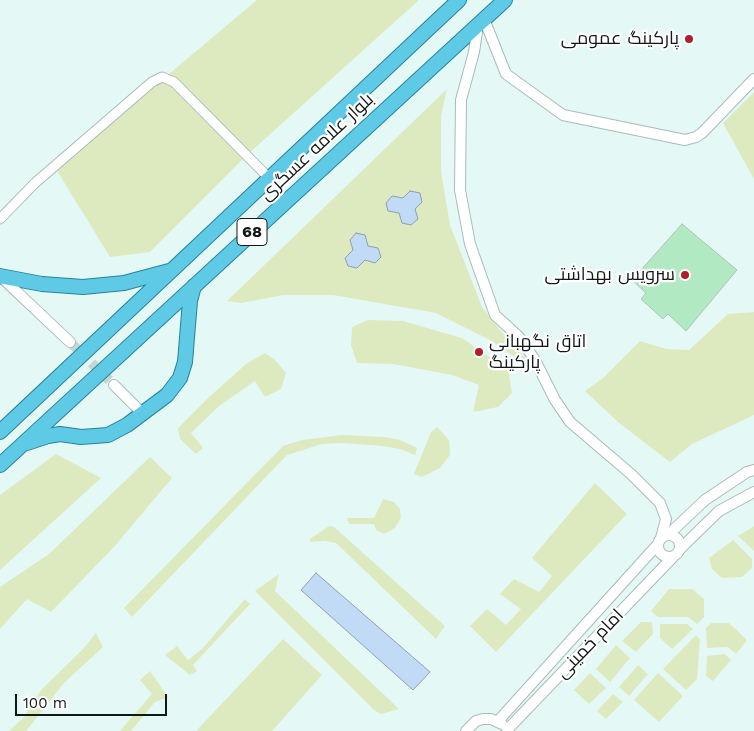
<!DOCTYPE html>
<html>
<head>
<meta charset="utf-8">
<style>
  body { margin:0 }
  #map { position:relative; width:754px; height:731px; overflow:hidden; background:#e4f9f6; font-family:"Work Sans",sans-serif }
  canvas { display:block }
  .scale { position:absolute; left:15px; top:694px; width:152px; height:22px; box-sizing:border-box; border:2px solid #111817; border-top:0; padding-left:6px; font-size:15px; line-height:18px; white-space:nowrap; color:#111817; -webkit-text-stroke:4px #fff; paint-order:stroke }
</style>
</head>
<body>
<div id="map">
<canvas width="754" height="731"></canvas>
<div class="scale">100 m</div>
</div>
<script>
const c = document.querySelector('canvas').getContext('2d');
c.lineJoin = 'round';
function fill(path, color) { c.fillStyle = color; c.fill(path, 'evenodd'); }
const shape = rows => new Path2D(rows.map(r => 'M' + r).join(''));
function stroke(path, color, width, dash) { c.strokeStyle = color; c.lineWidth = width; c.lineCap = dash ? 'butt' : 'round'; c.setLineDash(dash || []); c.stroke(path); }
function write(font, color, halo, rows, align = 'center') {
  c.font = font + ' "Work Sans",Cairo,sans-serif'; c.lineWidth = 4.5; c.setLineDash([]); c.textBaseline = 'middle'; c.strokeStyle = halo; c.fillStyle = color; for (const [text, x, y, turn = 0] of rows) {
    c.save(); c.translate(x, y); c.rotate((+turn || 0) * Math.PI / 180); c.textAlign = isNaN(turn) ? turn : align; if (halo) c.strokeText(text, 0, 0); c.fillText(text, 0, 0); c.restore();
  }
}
fill(shape([
  [257,0,419,0,246,156,150,252,110,257,56,169],
  [447,89,441,116,441,171,450,225,482,307,499,329,526,359,520,361,492,341,436,313,333,295,283,295,241,303,227,301],
  [392,196,403,198,402,223,399,213,386,203],
  [754,92,754,179,723,123],
  [754,312,754,415,692,444,670,462,618,422,585,391,603,378,640,341,666,349,689,350,728,314],
  [368,320,403,321,462,338,508,370,512,393,498,407,473,412,479,385,452,375,393,364,357,363,351,345,352,327],
  [265,353,275,360,286,373,281,389,265,397,255,381,219,406,191,433,203,448,196,454,180,439,178,428,207,399,246,364],
  [437,427,449,440,450,455,440,468,422,477,414,474,431,432],
  [342,435,384,437,400,440,417,448,415,455,400,449,383,446,343,443,322,444,287,455,132,617,124,608,283,446,302,440],
  [56,454,101,478,0,570,0,495],
  [150,457,172,478,114,547,51,612,27,599,0,629,0,587,49,554],
  [595,483,627,514,496,652,470,626,487,609,506,625,521,609,500,594,514,579,539,592,552,576,532,558],
  [383,499,394,502,400,509,401,518,395,528,384,534,376,530,374,524,349,524,347,518,374,518],
  [329,526,334,527,445,626,436,639,336,543,325,541,310,542,310,539],
  [754,526,754,551,738,536],
  [733,540,752,559,752,568,742,577,722,578,712,569,709,558],
  [279,574,275,591,399,709,381,714,374,710,255,591],
  [669,589,692,589,704,599,704,617,697,624,688,617,658,617,651,611],
  [245,599,250,604,193,665,197,671,190,675,165,655,177,646,188,660,202,649],
  [641,622,652,622,653,634,636,652,622,641],
  [711,623,729,623,747,640,736,654,728,647,707,648,706,628],
  [660,624,687,624,693,629,672,649,660,638],
  [96,633,103,647,64,683,26,731,9,731,24,717,41,690,83,649],
  [696,635,700,640,697,679,686,690,663,669],
  [283,639,322,675,272,731,196,731],
  [616,645,630,658,610,682,596,669],
  [725,654,731,660,713,681,706,676,707,656],
  [638,665,648,674,629,696,619,687],
  [150,671,168,697,155,702,131,731,120,731,152,694,140,680],
  [590,673,606,688,589,704,574,690],
  [658,673,683,696,659,722,634,700],
  [613,694,623,702,606,719,597,711]
]), '#ddeabf');
const water = shape([
  [410,191,420,193,422,202,415,209,418,219,411,225,402,223,399,213,388,211,386,203,392,196,403,198,410,191],
  [356,233,365,235,368,246,378,248,381,257,375,263,365,260,357,268,348,266,345,258,353,250,350,240,356,233],
  [316,573,430,672,413,690,301,590,316,573]
]);
fill(water, '#c1daf6');
stroke(water, '#8ca0b3', 1);
const building = shape([
  [682,224,737,270,686,331,668,314,663,319,641,299,646,293,632,280,682,224]
]);
fill(building, '#b1e9c2');
stroke(building, '#b2c1b5', 1);
stroke(shape([
  [70,342,114,385]
]), '#c4d7d5', 10, [10, 5]);
const minor = shape([
  [0,219,35,183,152,82,162,77,174,82,269,178]
]);
const tertiary = shape([
  [484,19,506,74,563,115,685,140,696,137,702,133,754,79],
  [478,25,474,52,461,100,460,190,470,244,495,315,519,337,535,360,555,400,570,422,631,474,660,503,666,519,661,538],
  [0,276,70,342],
  [114,385,142,413],
  [669,534,705,500,747,472,754,470],
  '658 546a11 11 0 1 1 22 0a11 11 0 1 1-22 0Z',
  [680,549,719,511,754,492],
  [498,721,658,544],
  [507,730,673,557],
  [466,731,476,721,483,719,491,719,502,724]
]);
const trunk = shape([
  [0,276,42,284,83,287,124,283,169,271],
  [0,432,459,0],
  [27,443,48,436,60,434,81,437,108,435,127,425,167,395,180,378,185,362,190,301,194,286],
  [0,465,505,0]
]);
stroke(minor, '#a8bcb9', 11);
stroke(tertiary, '#a8bcb9', 12);
stroke(trunk, '#28839a', 16);
stroke(minor, '#fff', 9);
stroke(tertiary, '#fff', 10);
stroke(trunk, '#5ecae6', 14);
for (const [x, y, r, color] of [
  [689,39,5,"#b11f2c"],
  [685,275,5,"#b11f2c"],
  [479,352,5,"#b11f2c"]
]) { const dot = new Path2D(); dot.arc(x, y, r, 0, 2 * Math.PI); c.fillStyle = color; c.fill(dot); stroke(dot, '#fff', 2); }
for (const [x, y, w] of [
  [252,232,30]
]) { const box = new Path2D(); box.roundRect(x - w / 2, y - 13.5, w, 27, 4); c.fillStyle = '#fff'; c.fill(box); stroke(box, '#111817', 1); }
write('bold 16px', '#111817', null, [
  ["68",252,232]
]);
write('18px', '#111817', '#fff', [
  ["پارکینگ عمومی",679,39],
  ["سرویس بهداشتی",675,275],
  ["اتاق نگهبانی",489,342,"left"],
  ["پارکینگ",489,363,"left"]
], 'right');
write('18px', '#111817', '#fff', [
  ["بلوار علامه عسگری",317,147,-43],
  ["امام خمینی",590,644,-46]
]);
</script>
</body>
</html>
